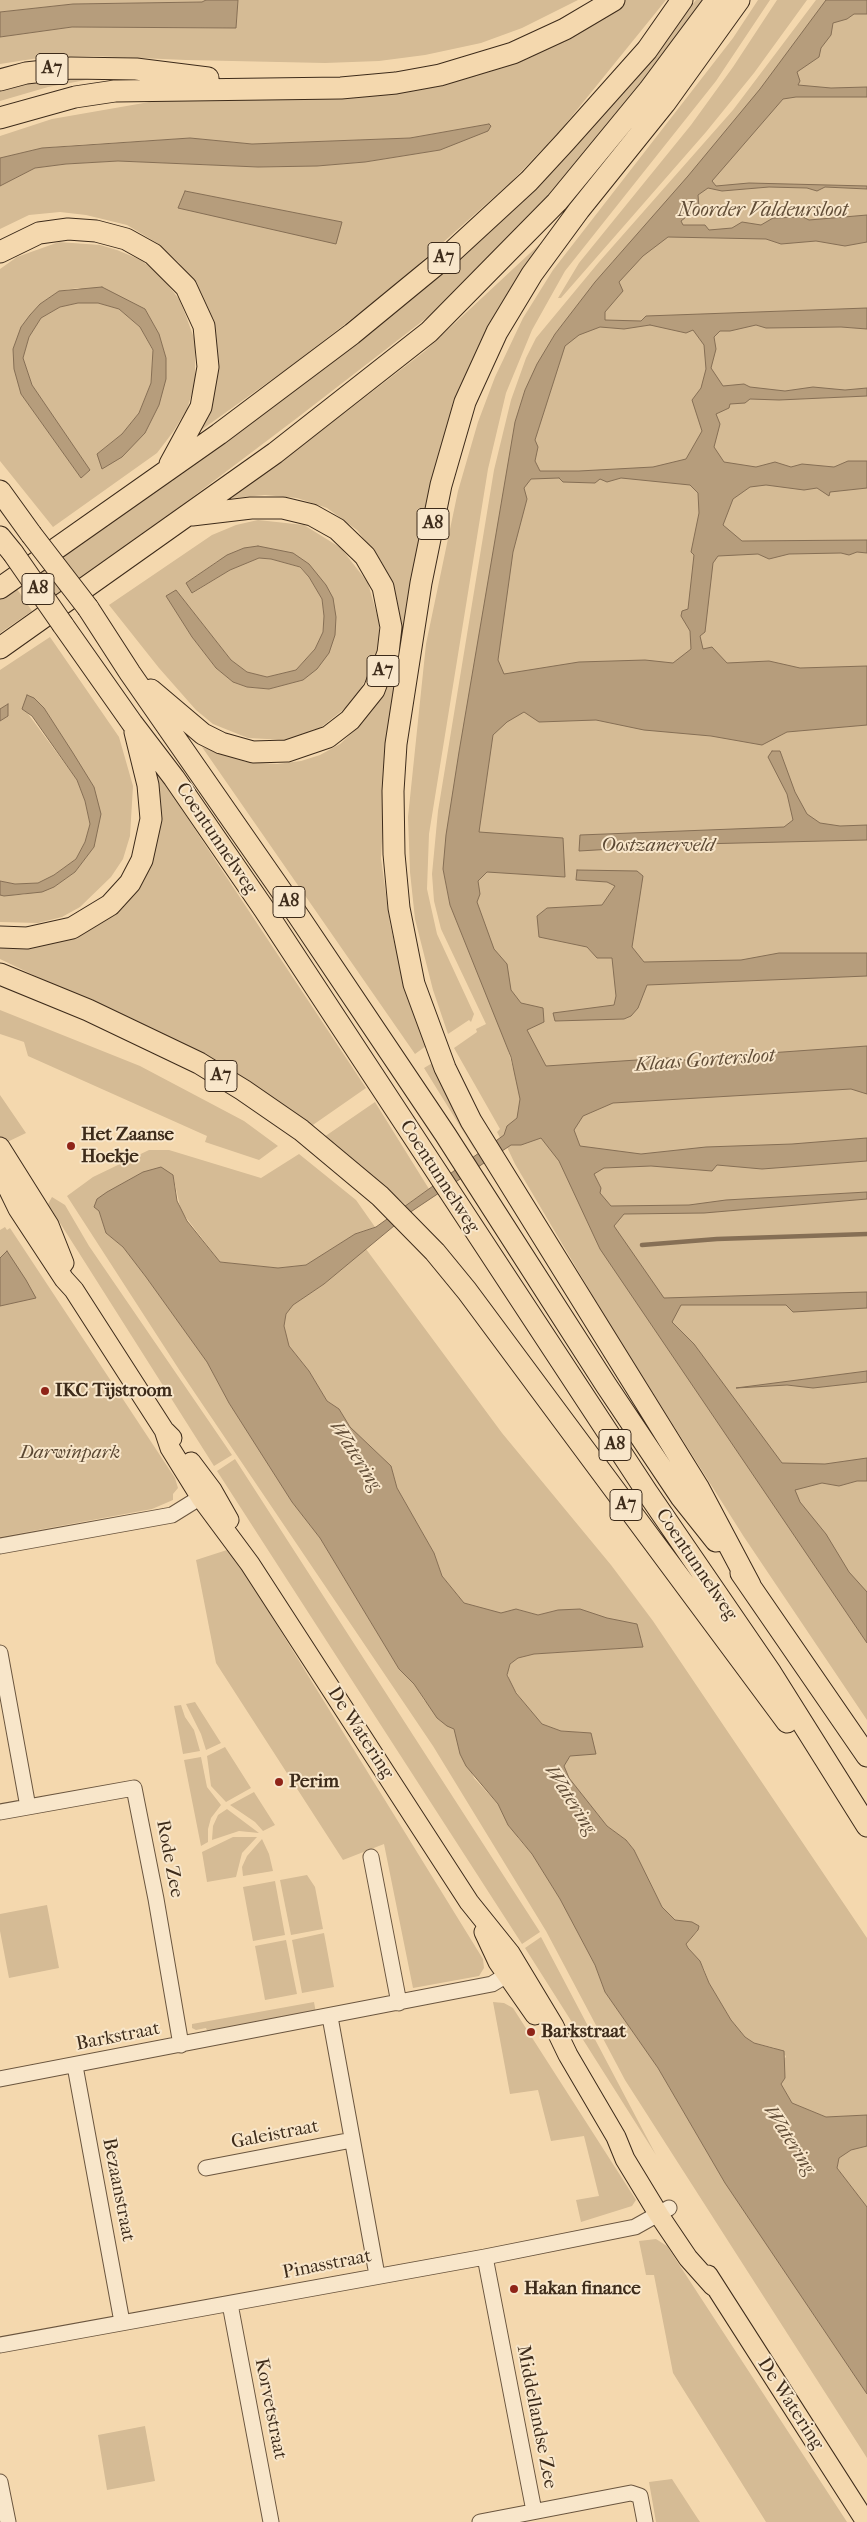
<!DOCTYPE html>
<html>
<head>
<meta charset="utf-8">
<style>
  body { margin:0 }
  canvas { display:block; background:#f4d8ae }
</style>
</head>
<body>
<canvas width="867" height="2522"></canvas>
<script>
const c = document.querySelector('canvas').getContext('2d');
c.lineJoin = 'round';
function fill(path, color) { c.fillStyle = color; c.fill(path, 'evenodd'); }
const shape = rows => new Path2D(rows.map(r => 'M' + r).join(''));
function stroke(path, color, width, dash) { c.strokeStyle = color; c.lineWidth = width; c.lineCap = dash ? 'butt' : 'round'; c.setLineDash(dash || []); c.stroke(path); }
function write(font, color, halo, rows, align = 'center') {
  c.font = font + ' "IM FELL French Canon",serif'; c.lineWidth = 4; c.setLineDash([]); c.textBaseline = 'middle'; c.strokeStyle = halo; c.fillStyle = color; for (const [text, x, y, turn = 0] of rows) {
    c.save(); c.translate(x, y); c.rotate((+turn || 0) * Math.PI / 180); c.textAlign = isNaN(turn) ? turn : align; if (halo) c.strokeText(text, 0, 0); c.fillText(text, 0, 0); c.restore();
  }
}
fill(shape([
  [0,0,206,0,202,2,73,4,0,12],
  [238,0,578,0,522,28,481,43,425,55,379,61,325,63,186,60,93,56,45,57,0,64,0,37,41,31,72,27,236,28],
  [623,0,666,0,559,132,512,181,393,287,288,368,197,433,207,402,189,277,179,263,157,243,127,225,86,215,60,212,29,215,0,229,0,186,35,168,66,164,118,161,258,167,317,166,366,162,440,150,489,124,410,138,252,144,190,138,76,145,42,148,0,158,0,136,52,119,161,100,408,88],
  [185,191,342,222,178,208],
  [696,0,708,0,594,146,512,236,470,278,429,316,297,418,174,511,54,597,36,572,347,351,645,66],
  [758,0,770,0,716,81,565,271,532,330,506,393,488,469,429,834,427,889,437,934,474,1014,471,1022,469,1020,448,1034,433,990,415,919,410,872,408,817,426,644,458,491,478,422,495,377,523,318,553,270,733,38],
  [777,0,807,0,754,73,706,132,561,298,558,298,579,263,691,125,733,67],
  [816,0,867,0,867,1634,641,1309,867,1643,867,1720,744,1537,610,1325,515,1164,507,1147,509,1146,505,1147,497,1132,500,1129,454,1048,477,1032,476,1029,486,1024,441,929,434,901,432,874,438,811,494,470,511,400,526,358,536,338,599,262,733,110],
  [613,262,613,261,514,434,525,390,555,334],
  [443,869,513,1057,513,1068,503,1032,450,905],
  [102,77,48,87,0,101,0,87,15,82],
  [543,241,544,242,471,366,385,790,381,858,390,924,401,971,426,1046,415,1054,202,747,246,762,277,764,301,761,320,755,340,744,353,732,374,707,392,584,380,560,357,530,327,508,297,498,265,495,223,499,281,462,425,351],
  [59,242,100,245,117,250,141,260,159,274,179,299,186,316,195,341,195,384,187,409,173,432,157,453,53,527,0,461,0,269,17,257],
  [78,288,145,309,159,334,166,358,122,456,97,454,122,434,139,413,151,383,153,351,140,327,119,309,98,303,78,303,60,307,41,318,29,337,23,358,32,385,90,470,81,478,21,394,21,327,40,304,59,291],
  [258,520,304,525,341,548,368,583,379,622,379,646,371,670,353,702,320,728,286,740,248,738,213,724,196,710,159,668,109,605,212,535,236,525],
  [244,548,309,564,336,617,303,680,269,689,247,687,233,682,216,668,192,637,166,596,176,590,231,660,247,672,267,677,296,670,315,649,323,632,324,616,322,599,309,577,299,567,271,559,259,558,230,570,193,593,186,583,216,562],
  [15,586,32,611,0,633,0,596],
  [50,637,119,737,133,786,130,836,123,859,111,877,80,907,62,917,38,923,0,922,0,895,22,895,54,887,75,872,94,847,94,787,44,708,26,711,77,780,85,801,90,824,85,842,76,859,54,875,38,883,15,884,0,881,0,721,8,716,8,704,0,709,0,670],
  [157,772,366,1088,310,1127,125,1019,0,959,0,942,110,910,157,803],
  [0,1010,140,1066,244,1121,278,1146,259,1160,205,1142,207,1136,28,1056,24,1042,0,1034],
  [434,1062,442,1078,476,1152,424,1068],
  [0,1095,26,1133,3,1144,0,1140],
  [375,1102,429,1189,406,1205,324,1137],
  [149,1150,169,1150,261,1178,299,1154,356,1200,375,1227,355,1234,306,1265,278,1268,220,1262,181,1211,173,1175,143,1172,107,1192,99,1211,106,1233,123,1247,146,1277,207,1362,229,1403,292,1502,320,1538,399,1669,414,1684,424,1700,454,1729,474,1778,498,1804,518,1838,532,1854,560,1899,595,1965,605,1992,658,2068,725,2183,867,2394,867,2458,625,2080,546,1931,433,1746,180,1371,67,1196,93,1177],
  [52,1197,65,1205,89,1246,232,1455,214,1466,48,1204],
  [5,1227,7,1230,10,1228,175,1478,178,1488,173,1494,173,1500,152,1509,0,1537,0,1230],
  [366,1249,502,1433,611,1565,653,1621,867,1938,867,2115,826,2117,792,2103,781,2084,784,2078,783,2063,786,2056,775,2048,754,2043,745,2037,731,2020,709,1983,704,1969,688,1948,686,1944,698,1931,699,1926,675,1920,662,1907,634,1850,626,1840,607,1826,569,1778,564,1766,566,1761,591,1733,561,1731,542,1724,534,1716,510,1684,507,1669,510,1664,518,1658,534,1654,643,1647,637,1625,558,1610,538,1615,517,1609,501,1614,464,1603,442,1576,434,1553,397,1488,391,1466,350,1427,339,1409,327,1401,309,1371,289,1346,284,1326,286,1314,293,1305,324,1284],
  [235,1459,540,1932,522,1944,217,1471],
  [230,1549,483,1959,484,1968,479,1976,413,1988,384,1844,343,1860,216,1663,196,1560],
  [195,1702,221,1743,206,1750,201,1734,186,1704],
  [181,1705,185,1717,194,1730,200,1751,183,1754,174,1706],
  [225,1747,251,1788,226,1802,211,1786,207,1756],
  [201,1757,207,1787,221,1805,211,1818,208,1829,208,1842,201,1846,184,1760],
  [254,1792,275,1825,263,1831,255,1822,230,1805],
  [227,1809,259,1833,239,1831,212,1840,213,1826,218,1815],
  [233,1837,257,1837,242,1853,236,1877,207,1882,202,1852],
  [262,1839,269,1854,273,1871,243,1876,242,1867,247,1856],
  [307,1875,315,1887,323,1929,291,1935,280,1880],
  [275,1881,285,1935,253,1941,243,1887],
  [47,1905,59,1968,9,1978,0,1931,0,1914],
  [324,1933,334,1987,302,1993,292,1940],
  [541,1937,656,2155,525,1948],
  [286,1940,297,1994,265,2000,255,1946],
  [314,2002,316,2013,208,2033,206,2028,196,2030,192,2028,192,2024],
  [493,2002,504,2003,513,2008,636,2200,632,2206,581,2222,576,2200,599,2196,584,2136,551,2141,538,2090,510,2094],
  [867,2146,867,2207,837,2168,838,2158,851,2150],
  [656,2239,667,2246,847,2522,766,2522,673,2373,654,2275,646,2275,639,2241],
  [145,2426,155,2481,107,2490,98,2435],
  [672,2479,696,2516,700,2522,656,2522,649,2482]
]), '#d5bb95');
const water = shape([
  [206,0,238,0,236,28,72,27,0,37,0,12,73,4,202,2,206,0],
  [826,0,867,0,867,14,854,14,847,19,833,23,831,35,821,48,819,57,797,72,800,81,798,85,831,88,867,87,867,97,796,97,783,99,712,181,716,186,749,183,867,186,867,189,825,187,817,191,807,188,769,187,722,191,708,188,698,195,699,207,681,221,683,225,705,225,709,230,732,228,742,222,761,225,773,218,803,217,809,220,867,215,867,242,845,246,816,241,781,244,766,239,668,237,643,256,619,282,623,291,605,312,605,320,641,321,646,316,867,308,867,329,841,327,766,328,756,325,730,331,720,331,714,337,716,349,711,368,723,386,744,384,750,387,785,391,813,387,845,390,867,388,867,396,779,400,750,399,745,403,730,404,729,408,716,414,720,424,714,447,724,462,756,467,775,462,791,467,802,464,834,467,848,461,867,461,867,488,830,492,829,496,817,488,804,490,766,485,750,487,733,499,723,525,742,541,867,540,867,553,857,552,849,555,841,553,789,554,769,559,758,554,718,556,713,563,705,632,700,636,703,649,712,647,727,663,769,661,800,668,867,666,867,725,787,732,762,745,711,736,644,730,596,720,539,722,524,712,507,722,493,735,479,832,563,838,565,877,487,872,478,881,480,894,477,902,494,949,507,964,511,990,521,1003,543,1008,544,1022,527,1030,546,1066,667,1058,694,1061,741,1055,867,1046,867,1094,851,1089,613,1103,583,1116,574,1130,580,1146,641,1154,706,1147,792,1144,867,1138,867,1161,762,1169,717,1165,712,1171,651,1166,604,1168,594,1174,601,1188,600,1193,611,1206,689,1205,726,1200,867,1192,867,1199,704,1213,624,1214,614,1226,664,1298,867,1292,867,1308,793,1312,786,1305,681,1305,672,1322,694,1344,782,1463,825,1464,867,1458,867,1481,857,1481,839,1486,822,1483,795,1490,800,1502,826,1534,849,1572,867,1592,867,1643,600,1249,559,1161,541,1138,521,1145,511,1145,412,1211,324,1284,293,1305,286,1314,284,1326,289,1346,309,1371,327,1401,339,1409,350,1427,391,1466,397,1488,434,1553,442,1576,464,1603,501,1613,516,1609,538,1615,558,1610,580,1609,607,1618,637,1624,643,1647,534,1654,518,1658,510,1664,507,1675,516,1693,542,1724,561,1731,591,1733,596,1754,570,1756,564,1766,569,1778,607,1826,626,1840,634,1850,662,1907,675,1920,692,1922,699,1926,698,1930,686,1944,688,1948,700,1961,709,1983,731,2020,745,2037,754,2043,784,2051,785,2078,781,2084,792,2103,826,2117,867,2115,867,2146,851,2150,839,2158,837,2168,867,2207,867,2394,725,2183,658,2068,605,1992,595,1965,560,1899,532,1854,508,1825,498,1804,466,1766,460,1754,454,1729,447,1726,437,1718,414,1684,399,1669,320,1538,292,1502,229,1403,207,1362,146,1277,123,1247,106,1233,99,1211,94,1207,97,1199,107,1192,143,1172,161,1167,173,1175,177,1201,187,1221,220,1262,278,1268,306,1265,355,1234,376,1227,504,1135,507,1126,517,1118,520,1099,511,1057,450,905,443,869,446,835,459,752,515,422,525,390,537,364,555,334,595,282,688,176,760,89,826,0],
  [650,325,686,333,693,330,704,345,706,369,701,388,692,400,702,431,686,459,653,467,579,471,540,471,535,461,538,447,535,440,565,346,579,335,600,327,624,329,650,325],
  [559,478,563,482,595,483,600,479,607,482,621,478,690,485,698,493,699,513,691,552,694,555,688,609,682,611,681,616,690,631,691,649,673,663,645,660,579,662,504,674,498,660,513,552,527,499,524,488,531,479,559,478],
  [489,124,491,126,488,131,440,150,365,162,317,166,258,167,118,161,66,164,35,168,0,186,0,158,42,148,190,138,252,144,410,138,489,124],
  [185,191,342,222,336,244,178,208,185,191],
  [102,287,145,309,159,334,166,358,166,379,159,405,145,433,122,457,102,469,97,454,122,434,139,413,151,383,153,350,140,327,119,309,98,303,78,303,60,307,41,318,29,337,23,358,32,385,90,470,81,478,21,394,14,369,13,349,21,327,30,315,40,304,59,291,102,287],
  [258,546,293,553,309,564,326,585,333,598,336,617,335,635,329,653,317,669,303,680,269,689,247,687,233,682,216,668,192,637,166,596,176,590,231,660,247,672,267,677,296,670,315,649,323,632,324,616,322,599,309,577,300,567,271,559,259,558,230,570,192,593,186,583,227,555,244,548,258,546],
  [27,695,34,698,44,708,73,753,94,787,101,814,94,847,75,872,54,887,42,892,4,896,0,895,0,881,15,884,38,883,54,875,76,859,85,842,90,824,85,801,77,780,32,716,22,709,27,695],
  [8,704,8,716,0,721,0,709,8,704],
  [772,751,780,751,795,792,807,814,820,823,840,826,867,825,867,840,698,844,579,851,580,835,784,827,793,820,787,794,768,757,772,751],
  [577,870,637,871,643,876,632,947,644,962,741,960,779,953,867,953,867,976,647,985,638,1008,631,1016,624,1019,555,1021,553,1013,614,1005,616,996,612,958,597,958,587,947,539,937,537,916,547,908,602,905,615,886,607,882,576,880,577,870],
  [7,1251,26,1280,36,1298,0,1306,0,1258,7,1251],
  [867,1371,867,1382,813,1388,787,1385,736,1388,867,1371]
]);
fill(water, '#b69d7c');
stroke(water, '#866f55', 1);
stroke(shape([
  [642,1245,717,1239,867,1234]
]), '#866f55', 4.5);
const minor = shape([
  [0,1546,172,1515,209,1492],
  [0,1653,28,1807],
  [0,1812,134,1788,156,1899,181,2045],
  [371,1857,399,2003],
  [330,2017,377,2275],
  [75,2066,122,2322],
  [0,2079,492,1984,515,1970],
  [206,2168,352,2140],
  [485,2257,534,2511],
  [230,2304,271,2522],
  [0,2345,485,2257,635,2227,669,2208],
  [0,2482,8,2522],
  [480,2522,631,2493,640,2496,645,2522]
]);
const major = shape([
  [0,1147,49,1225,64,1263],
  [0,1172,18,1209,64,1279,74,1290,164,1430,172,1438],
  [164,1430,170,1448,201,1498,250,1564,469,1902,510,1953,554,2026,568,2055,616,2137,625,2159,659,2215,688,2258,713,2286],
  [191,1462,212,1490,229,1520],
  [484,1932,498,1962,535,2015],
  [708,2275,866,2522]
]);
const highway = shape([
  [739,0,665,103,579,210,532,274,497,332,465,402,441,485,421,583,396,744,393,791,394,854,399,908,414,984,445,1068,471,1121,698,1487,750,1585],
  [0,80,26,73,71,68,136,69,208,78],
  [0,118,75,97,115,91,341,88,396,83,440,75,513,53,565,29,614,0],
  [0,252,39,233,68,229,96,231,126,239,153,254,186,287,204,326,208,367,201,407,170,464],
  [0,491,31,534],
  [0,537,13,553],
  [0,588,219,434,352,334,453,251,529,181,565,142,647,50,682,0],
  [88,608,130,673,287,899,445,1134,606,1385,681,1497,716,1541],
  [63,625,132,723,174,778,264,909,647,1492,771,1673,867,1826],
  [0,648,275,453,429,332,557,202,649,90,716,0],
  [151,690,203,734,221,743,253,752,287,751,328,737,350,720,374,690,388,653,391,627,383,587,365,556,337,529,312,515,283,508,251,508,192,515],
  [0,937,27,938,72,928,110,905,130,883,142,860,151,819,148,785,135,732],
  [0,974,88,1010,199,1063,243,1090,301,1130,380,1196,435,1252,467,1291,787,1722],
  [741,1573,867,1756]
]);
stroke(minor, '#6b563f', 17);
stroke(major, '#3d2b1a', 21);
stroke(highway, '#3d2b1a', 23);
stroke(minor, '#f8e6ca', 15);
stroke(major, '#f4d8ae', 19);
stroke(highway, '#f4d8ae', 21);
const highwayBridge = shape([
  [31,534,88,608],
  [13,553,63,625]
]);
stroke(highwayBridge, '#3d2b1a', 23, []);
stroke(highwayBridge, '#f4d8ae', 21);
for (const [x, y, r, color] of [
  [71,1146,5,"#8f2418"],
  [45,1391,5,"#8f2418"],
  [279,1782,5,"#8f2418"],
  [531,2032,5,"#8f2418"],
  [514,2289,5,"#8f2418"]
]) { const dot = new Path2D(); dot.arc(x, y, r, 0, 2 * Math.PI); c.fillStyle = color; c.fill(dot); stroke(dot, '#f8e6ca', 2); }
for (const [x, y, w] of [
  [52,69,32],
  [444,258,32],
  [433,524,32],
  [38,589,32],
  [383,671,32],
  [289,902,32],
  [221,1076,32],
  [615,1445,32],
  [626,1505,32]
]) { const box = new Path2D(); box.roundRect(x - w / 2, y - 15.5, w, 31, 4); c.fillStyle = '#f8e6ca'; c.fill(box); stroke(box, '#3d2b1a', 1); }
write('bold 18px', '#3d2b1a', null, [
  ["A7",52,69],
  ["A7",444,258],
  ["A8",433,524],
  ["A8",38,589],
  ["A7",383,671],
  ["A8",289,902],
  ["A7",221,1076],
  ["A8",615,1445],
  ["A7",626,1505]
]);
write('19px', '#3d2b1a', '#f8e6ca', [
  ["Coentunnelweg",216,839,56],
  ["Coentunnelweg",439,1177,57],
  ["Coentunnelweg",696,1565,56],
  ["De Watering",360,1733,57],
  ["Rode Zee",169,1859,79],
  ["Barkstraat",118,2037,-11],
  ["Galeistraat",275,2135,-11],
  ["Bezaanstraat",118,2190,79],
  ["Pinasstraat",327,2265,-11],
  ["De Watering",790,2404,57],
  ["Korvetstraat",270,2409,79],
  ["Middellandse Zee",536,2417,79]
]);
write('italic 19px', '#5b4833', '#f8e6ca', [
  ["Oostzanerveld",658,846],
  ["Darwinpark",70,1453]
]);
write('bold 19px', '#3d2b1a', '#f8e6ca', [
  ["Het Zaanse",81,1135],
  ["Hoekje",81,1157],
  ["IKC Tijstroom",55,1391],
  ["Perim",289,1782],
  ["Barkstraat",541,2032],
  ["Hakan finance",524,2289]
], 'left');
write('italic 20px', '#614d37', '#f8e6ca', [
  ["Noorder Valdeursloot",763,211],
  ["Klaas Gortersloot",705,1061,-4],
  ["Watering",355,1456,57],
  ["Watering",570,1800,57],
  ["Watering",789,2140,57]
]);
</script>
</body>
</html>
